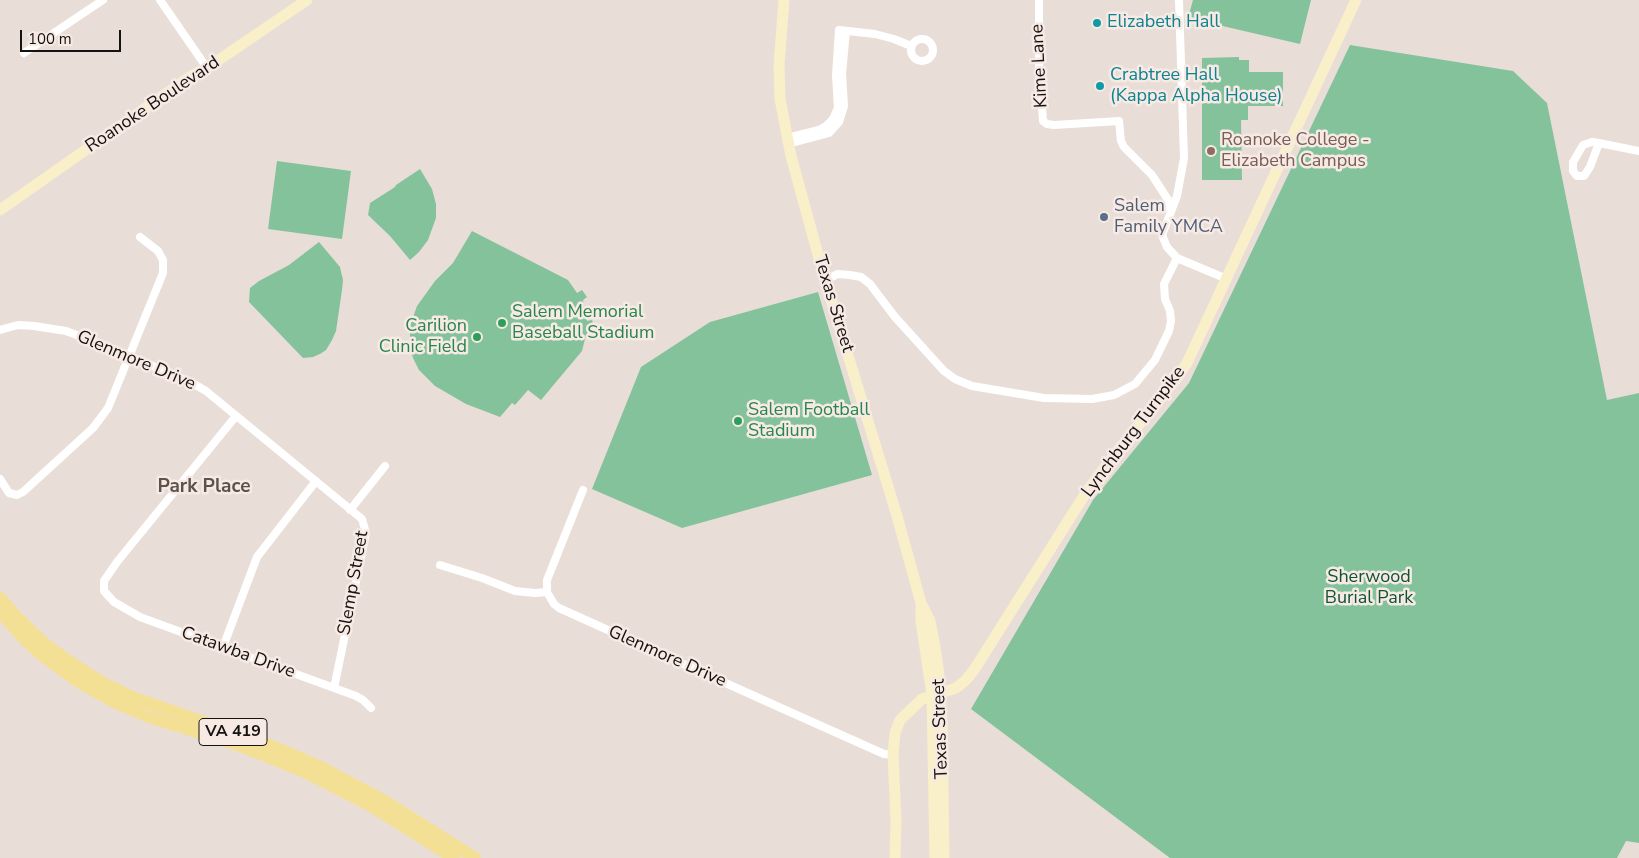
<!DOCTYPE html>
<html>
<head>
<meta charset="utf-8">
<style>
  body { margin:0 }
  #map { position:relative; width:1639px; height:858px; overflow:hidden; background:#e9ddd7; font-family:"Nunito Sans",sans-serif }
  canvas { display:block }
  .scale { position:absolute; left:20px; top:30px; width:101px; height:22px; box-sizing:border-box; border:2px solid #16120f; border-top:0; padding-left:6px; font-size:15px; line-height:18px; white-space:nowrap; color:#16120f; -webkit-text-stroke:4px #f7eae4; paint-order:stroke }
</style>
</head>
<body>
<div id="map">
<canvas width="1639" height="858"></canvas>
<div class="scale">100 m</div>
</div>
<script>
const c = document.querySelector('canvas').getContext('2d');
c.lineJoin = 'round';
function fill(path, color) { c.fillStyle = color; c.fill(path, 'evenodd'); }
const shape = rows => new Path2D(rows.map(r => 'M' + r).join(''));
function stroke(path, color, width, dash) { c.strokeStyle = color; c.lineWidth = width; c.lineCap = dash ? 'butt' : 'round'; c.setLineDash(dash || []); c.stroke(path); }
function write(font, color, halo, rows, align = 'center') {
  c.font = font + ' "Nunito Sans",sans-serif'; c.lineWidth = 5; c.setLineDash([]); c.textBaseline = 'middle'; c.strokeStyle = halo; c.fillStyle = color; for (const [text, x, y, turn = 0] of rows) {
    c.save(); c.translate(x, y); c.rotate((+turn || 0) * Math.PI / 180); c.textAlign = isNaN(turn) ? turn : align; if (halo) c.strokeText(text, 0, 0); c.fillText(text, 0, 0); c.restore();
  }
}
fill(shape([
  [1193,0,1311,0,1300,44,1188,18],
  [1350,45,1513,71,1547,103,1607,400,1639,393,1639,843,1626,841,1617,858,1170,858,971,709,1093,500,1189,383],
  [1239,57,1239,60,1249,60,1249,72,1283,72,1283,106,1248,106,1248,120,1241,120,1242,180,1202,180,1202,58],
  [277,161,351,171,342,239,268,229],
  [420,169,432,189,436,204,436,218,428,240,419,252,410,260,390,236,368,215,370,203,395,187,396,185],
  [472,231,568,280,577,293,582,290,587,297,583,300,587,321,592,320,594,326,591,336,586,335,582,351,541,400,528,390,515,405,512,403,500,417,466,404,435,386,419,370,413,358,410,347,410,326,417,306,435,281,453,263],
  [319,242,340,267,343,280,342,290,336,331,332,340,326,350,320,354,313,357,303,358,249,302,250,288,259,281,289,265],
  [818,292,872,475,682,528,592,489,641,367,710,322]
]), '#84c29c');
stroke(shape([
  [160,0,207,68],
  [1039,0,1039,69,1043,121,1047,124,1054,125,1119,121,1121,141,1124,147,1152,175,1170,203,1170,210],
  [1179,0,1184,158,1177,196,1162,235,1167,247,1177,258,1227,279],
  '911 50a11 11 0 1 1 22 0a11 11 0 1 1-22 0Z',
  [24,53,103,0],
  [787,138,819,130,826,126,833,119,838,108,836,75,839,30,875,34,894,39,911,46],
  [1592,142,1599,143,1590,167,1584,176,1577,176,1573,171,1573,162,1583,145,1592,142],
  [1599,143,1639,151],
  [788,144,829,133,839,122,844,106,842,74,846,31],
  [825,280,838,274,850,275,861,277,870,284,895,317,944,371,955,379,972,386,1044,398,1092,399,1114,395,1135,384,1155,360,1169,331,1171,321,1170,311,1165,299,1164,284,1177,258],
  [0,330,18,325,34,326,66,331,111,348,194,384,206,391,362,519,366,533,334,688],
  [236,416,117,562,104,581,104,591,114,602,140,617,356,696,363,700,371,708],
  [0,479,9,493,17,495,23,492,93,428,108,408,163,273,163,260,158,251,140,237],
  [583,490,547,580,547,592,554,604,559,608,781,708,884,754,893,755],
  [350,510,385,466],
  [440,565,482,578,515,591,535,593,547,592],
  [223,647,257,557,316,481]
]), '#fff', 8);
stroke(shape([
  [784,0,779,65,780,99,791,156,825,280,897,516,921,603,930,621,935,647,939,675,942,723,944,858],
  [0,210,191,76,207,68,307,0],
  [921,607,921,621,932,695,935,858],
  [895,858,896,820,893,755,895,733,900,720,922,699,956,688,966,680,974,670,1087,491,1111,459,1177,378,1187,363,1356,0]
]), '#f9efc9', 11);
stroke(shape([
  [0,598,14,614,44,643,63,657,101,682,134,698,265,743,319,766,385,801,475,858],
  [0,612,23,638,40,654,74,679,94,691,118,704,149,717,235,744,300,770,369,805,454,858]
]), '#f4e094', 12);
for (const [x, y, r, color] of [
  [1097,23,5,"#0f9aa8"],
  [1100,86,5,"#0f9aa8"],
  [1211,151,5,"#8d6e63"],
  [1104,217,5,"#5c6f8a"],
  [502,323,5,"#2e9e5b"],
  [477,337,5,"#2e9e5b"],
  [738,421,5,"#2e9e5b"]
]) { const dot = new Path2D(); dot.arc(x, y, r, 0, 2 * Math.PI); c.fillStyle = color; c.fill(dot); stroke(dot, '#f7eae4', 2); }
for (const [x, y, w] of [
  [233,732,68]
]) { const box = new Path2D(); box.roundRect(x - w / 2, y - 13.5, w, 27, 4); c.fillStyle = '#f7eae4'; c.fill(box); stroke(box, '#16120f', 1); }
write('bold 16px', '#16120f', null, [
  ["VA 419",233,732]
]);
write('18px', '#0d838f', '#f7eae4', [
  ["Elizabeth Hall",1107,23],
  ["Crabtree Hall",1110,76],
  ["(Kappa Alpha House)",1110,97]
], 'left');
write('18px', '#16120f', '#f7eae4', [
  ["Kime Lane",1040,66,-93],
  ["Roanoke Boulevard",153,105,-34],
  ["Texas Street",833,304,73],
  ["Glenmore Drive",136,361,23],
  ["Lynchburg Turnpike",1134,432,-53],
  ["Slemp Street",354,583,-80],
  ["Catawba Drive",238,653,20],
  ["Glenmore Drive",667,657,24],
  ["Texas Street",941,729,-92]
]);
write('18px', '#785e54', '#f7eae4', [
  ["Roanoke College -",1221,141],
  ["Elizabeth Campus",1221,162]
], 'left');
write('18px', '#4e5e75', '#f7eae4', [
  ["Salem",1114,207],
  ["Family YMCA",1114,228]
], 'left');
write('18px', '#27864d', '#f7eae4', [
  ["Salem Memorial",512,313],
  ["Baseball Stadium",512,334],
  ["Carilion",467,327,"right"],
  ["Clinic Field",467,348,"right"],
  ["Salem Football",748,411],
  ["Stadium",748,432]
], 'left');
write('18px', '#0e5333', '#f7eae4', [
  ["Sherwood",1369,578],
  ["Burial Park",1369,599]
]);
write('bold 19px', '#5d534d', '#f7eae4', [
  ["Park Place",204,487]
]);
</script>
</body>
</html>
